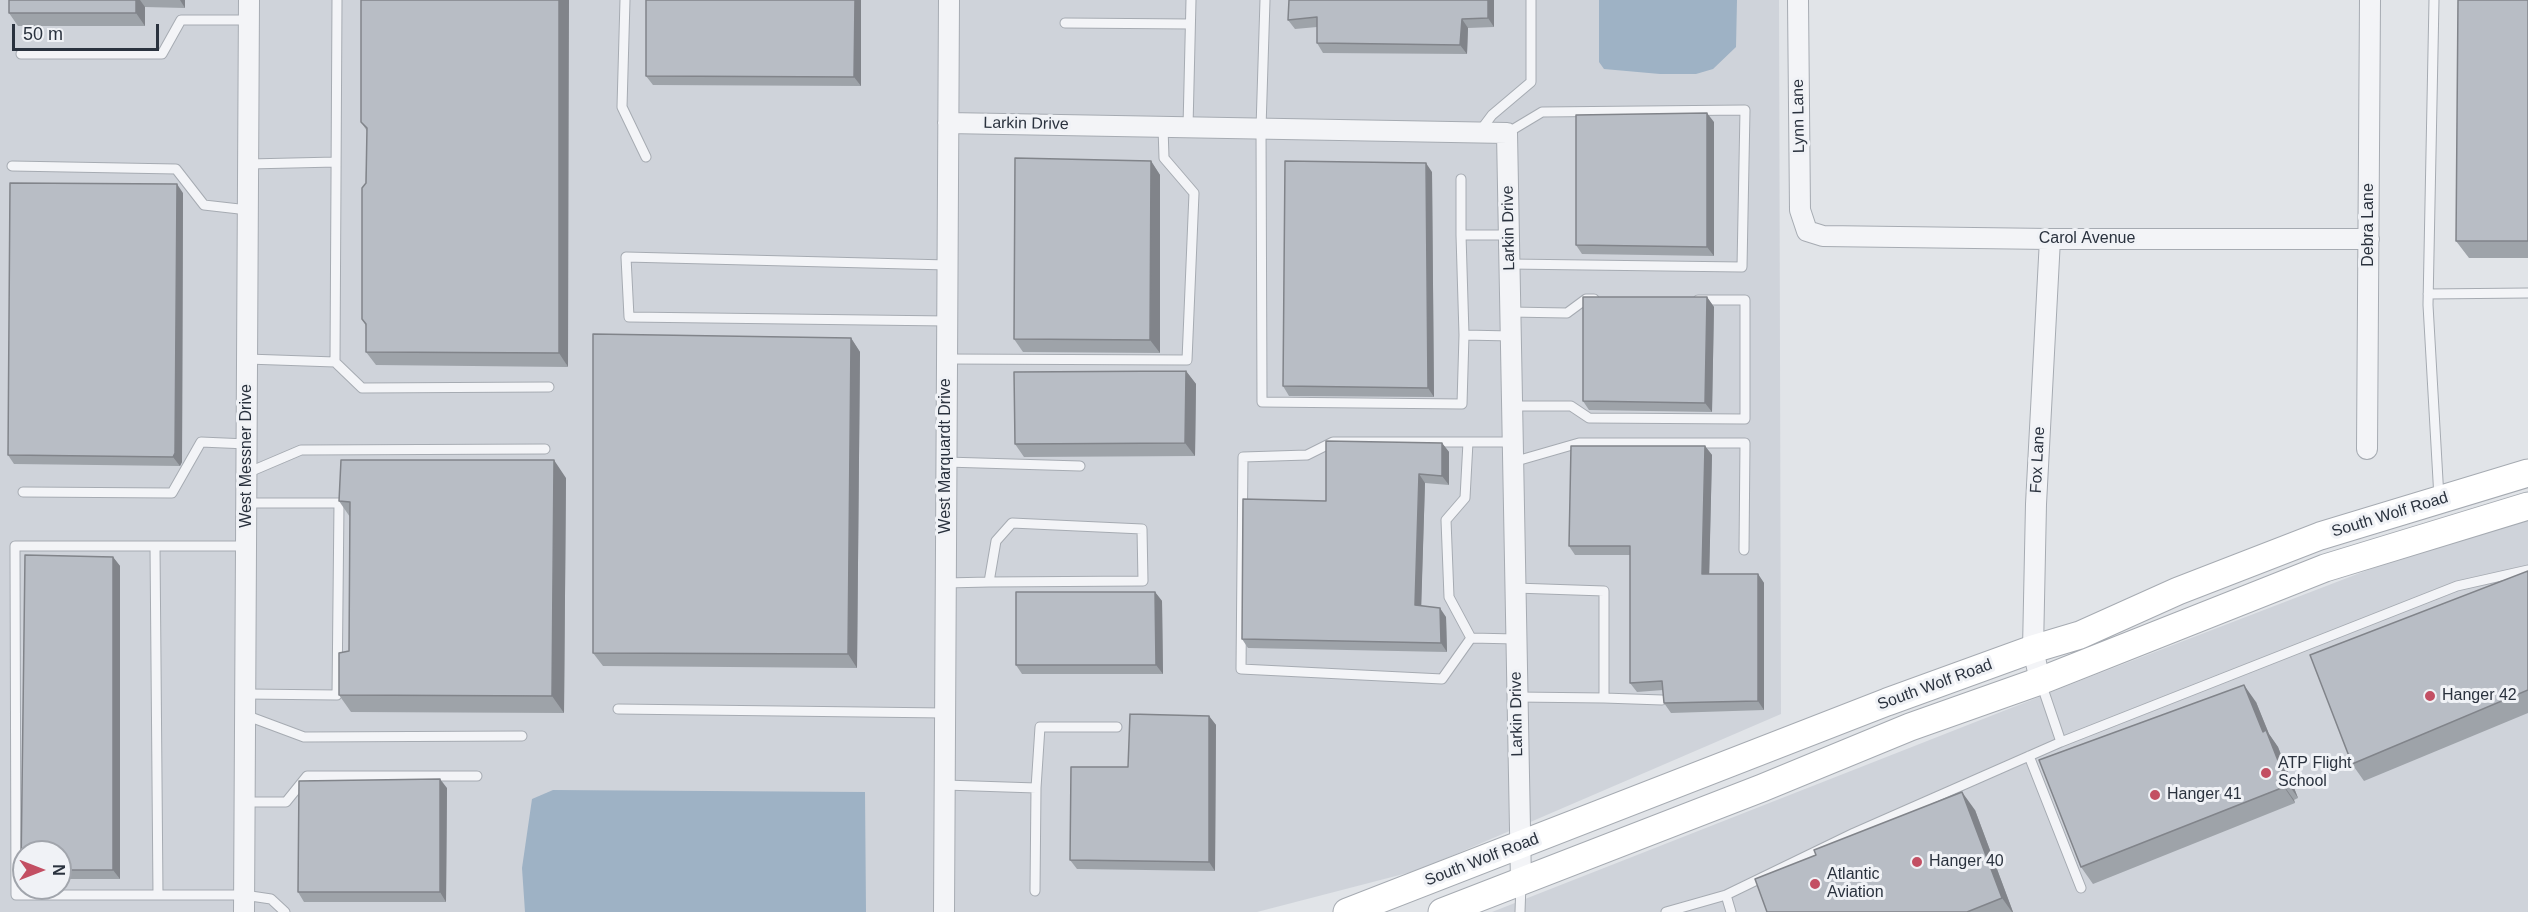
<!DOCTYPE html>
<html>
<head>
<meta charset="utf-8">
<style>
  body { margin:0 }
  #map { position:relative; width:2528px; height:912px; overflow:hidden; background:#e1e4e8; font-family:Arial,sans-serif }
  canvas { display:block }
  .north { position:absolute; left:12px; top:840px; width:60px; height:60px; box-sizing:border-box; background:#f0f2f6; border:2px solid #a1a5ac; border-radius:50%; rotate:90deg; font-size:16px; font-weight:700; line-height:24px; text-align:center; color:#2a323e }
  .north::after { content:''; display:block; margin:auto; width:21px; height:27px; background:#c34f63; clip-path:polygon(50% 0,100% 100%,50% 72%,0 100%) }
  .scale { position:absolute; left:12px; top:24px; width:147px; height:27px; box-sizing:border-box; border:3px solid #2a323e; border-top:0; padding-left:8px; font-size:18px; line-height:21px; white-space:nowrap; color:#2a323e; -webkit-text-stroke:4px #f0f2f6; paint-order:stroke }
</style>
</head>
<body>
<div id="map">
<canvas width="2528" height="912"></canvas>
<div class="north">N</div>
<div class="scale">50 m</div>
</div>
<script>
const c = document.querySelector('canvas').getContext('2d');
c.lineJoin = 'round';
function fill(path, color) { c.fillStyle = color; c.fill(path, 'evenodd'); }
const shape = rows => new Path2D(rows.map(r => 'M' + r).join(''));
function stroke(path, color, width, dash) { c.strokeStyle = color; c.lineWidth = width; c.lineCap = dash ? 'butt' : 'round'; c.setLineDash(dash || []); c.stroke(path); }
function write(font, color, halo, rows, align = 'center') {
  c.font = font + ' Arial,sans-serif'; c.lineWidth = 6; c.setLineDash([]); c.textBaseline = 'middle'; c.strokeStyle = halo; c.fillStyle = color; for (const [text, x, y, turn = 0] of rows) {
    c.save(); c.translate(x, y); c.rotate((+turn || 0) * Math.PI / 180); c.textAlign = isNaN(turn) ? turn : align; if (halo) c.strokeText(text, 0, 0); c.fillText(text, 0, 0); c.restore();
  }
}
fill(shape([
  [0,0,1779,0,1781,714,1419,870,1257,912,0,912],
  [24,852,60,852,60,888,24,888],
  [2528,520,2528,912,1492,912,2095,675,2399,558]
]), '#cfd3da');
fill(shape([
  [1599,0,1737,0,1736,47,1713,69,1696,74,1660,74,1604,69,1599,62],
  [553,790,865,792,866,912,525,912,522,868,532,799]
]), '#9eb2c5');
const lane = shape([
  [625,0,622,107,646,157],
  [1265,0,1261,128,1262,402,1462,404,1464,335,1511,336],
  [2434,0,2428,305,2439,498],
  [1065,23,1190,24],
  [21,54,162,54,181,20,249,20],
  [1188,127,1191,0],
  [1480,131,1492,115,1531,82,1531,0],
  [1507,133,1542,112,1745,110,1742,267,1509,264],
  [249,164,336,162],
  [12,166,176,169,204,205,248,210],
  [1461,235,1461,179],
  [2428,294,2528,293],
  [1510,312,1567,313,1586,299,1594,299],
  [947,321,629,317,626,257,948,265],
  [1464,335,1461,235,1509,235],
  [247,359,335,362,337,0],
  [947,359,1187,360,1194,193,1164,158,1163,127],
  [335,362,362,388,549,387],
  [1512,406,1571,406,1589,418,1745,419,1745,300,1698,300],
  [1468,442,1465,498,1446,520,1449,597,1471,638],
  [1513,442,1333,442,1307,455,1243,457,1241,669,1442,679,1471,638,1516,639],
  [946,462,1080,466],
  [1513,462,1579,443,1745,443,1744,550],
  [247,473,301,450,545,449],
  [23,492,172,493,201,442,247,444],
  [155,546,158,895],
  [246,546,15,546,16,895,244,895,271,899,285,912],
  [946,583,989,582,1143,581,1142,529,1012,523,996,541,989,582],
  [1515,588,1604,591,1604,698,1517,697],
  [246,694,337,695,339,503,247,503],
  [1604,698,1662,700],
  [618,709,945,713],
  [245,715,304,737,522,736],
  [2061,742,2457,586,2528,570],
  [2029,756,2081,888],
  [945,785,1036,788,1035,891],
  [1036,788,1040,727,1117,727],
  [245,802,286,802,307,776,477,776],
  [1726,895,1731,912],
  [1520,912,1521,884],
  [1666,912,1726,895,1854,833,2061,742,2041,683]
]);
const street = shape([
  [1798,0,1800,210,1807,231,1823,236,2050,239,2369,239],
  [948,123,1507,133,1521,882],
  [2367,449,2370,0],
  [2040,681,2033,649,2036,504,2050,239],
  [244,912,249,0],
  [944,912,949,0]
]);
const secondary = shape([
  [1347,912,1887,702,2033,649,2080,635,2178,591,2320,536,2528,473],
  [1442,912,1762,788,1910,727,2040,681,2325,568,2528,506]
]);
stroke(lane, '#a6abb2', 11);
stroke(street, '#a6abb2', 22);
stroke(secondary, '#a6abb2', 29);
stroke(lane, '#f3f4f7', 9);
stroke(street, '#f3f4f7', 20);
stroke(secondary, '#fff', 27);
fill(shape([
  [9,0,185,0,185,8,145,7,145,26,18,26,9,13],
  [361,0,568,367,376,365,366,352,366,326,362,319,367,131,361,122],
  [861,0,861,86,653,85,646,76],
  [1494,0,1494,27,1468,28,1467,54,1323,53,1317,43,1317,27,1295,29,1288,20],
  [2528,0,2528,258,2469,258,2456,241],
  [1714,122,1714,256,1582,254,1576,245],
  [1151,161,1160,175,1160,353,1023,352,1014,339],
  [1432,172,1434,397,1289,396,1283,386],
  [183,193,182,462,180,466,14,464,8,455],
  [1707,297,1714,307,1712,412,1589,410,1583,401],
  [851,338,860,352,857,668,603,666,593,653],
  [1186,371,1196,384,1195,456,1024,457,1015,444],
  [1442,443,1449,452,1449,485,1425,483,1421,606,1446,617,1447,652,1248,648,1242,639,1326,501],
  [1705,446,1712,455,1709,574,1758,574,1764,583,1764,710,1671,713,1664,703,1663,690,1637,692,1630,683,1630,555,1575,555,1569,546],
  [566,478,564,713,351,712,339,695,349,651,350,517,339,501],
  [25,555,113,557,120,566,120,879,60,879,60,852,24,852,24,874,21,870],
  [2528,571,2528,713,2364,781,2352,764],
  [1155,592,1162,601,1163,674,1022,674,1016,665],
  [2256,702,2269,734,2278,747,2298,798,2294,800,2295,803,2093,884,2081,867],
  [1209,716,1216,725,1215,871,1077,869,1070,860,1128,767],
  [447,788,446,902,304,902,298,892],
  [1975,810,2013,912,1767,912]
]), '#9ea3a9');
fill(shape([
  [136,0,140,0,145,7,145,26,136,13],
  [180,0,185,0,185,8],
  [559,0,569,0,568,367,559,353],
  [855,0,861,0,861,86,854,77],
  [1488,0,1494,0,1494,27,1488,18],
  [1462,19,1468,28,1467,54,1460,45],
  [1707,113,1714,122,1714,256,1707,247],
  [1151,161,1160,175,1160,353,1150,340],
  [1426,163,1432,172,1434,397,1428,388],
  [177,184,183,193,182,462,180,466,173,457],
  [1707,297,1714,307,1712,412,1705,403],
  [851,338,860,352,857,668,848,654],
  [1186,371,1196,384,1195,456,1185,443],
  [1442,443,1449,452,1449,485,1442,476],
  [1705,446,1712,455,1709,583,1702,574],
  [554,460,566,478,564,713,552,696],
  [1419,474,1425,483,1421,614,1415,605],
  [113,557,120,566,120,879,113,870],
  [1758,574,1764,583,1764,710,1758,701],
  [1155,592,1162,601,1163,674,1156,665],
  [1440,608,1446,617,1447,652,1441,643],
  [2244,685,2256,702,2269,734,2278,747,2298,798,2286,781,2263,732],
  [1209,716,1216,725,1215,871,1209,862],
  [440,779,447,788,446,902,440,892],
  [2282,783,2294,800,2295,803,2284,787],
  [1962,792,1975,810,2013,912,2012,912,2002,898]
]), '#81848a');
const building = shape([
  [9,0,136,0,136,13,9,13,9,0],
  [361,0,559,0,559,353,366,352,366,324,362,319,362,188,366,183,367,128,361,122,361,0],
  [646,0,855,0,854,77,646,76,646,0],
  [1289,0,1488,0,1488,18,1462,19,1460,45,1317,43,1317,17,1288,20,1289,0],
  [2458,0,2528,0,2528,241,2456,241,2458,0],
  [1707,113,1707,247,1576,245,1576,115,1707,113],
  [1015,158,1151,161,1150,340,1014,339,1015,158],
  [1285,161,1426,163,1428,388,1283,386,1285,161],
  [10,183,177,184,175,453,173,457,8,455,10,183],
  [1583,297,1707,297,1705,403,1583,401,1583,297],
  [593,334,851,338,848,654,593,653,593,334],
  [1186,371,1185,443,1015,444,1014,372,1186,371],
  [1326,441,1442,443,1442,476,1419,474,1415,605,1440,608,1441,643,1242,639,1243,499,1326,501,1326,441],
  [1571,446,1705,446,1702,574,1758,574,1758,701,1664,703,1662,681,1630,683,1630,546,1569,546,1571,446],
  [341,460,554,460,552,696,339,695,339,653,349,651,350,502,339,501,341,460],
  [25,555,113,557,113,870,60,870,60,852,24,852,24,870,21,870,25,555],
  [2528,571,2528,690,2352,764,2310,655,2528,571],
  [1016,592,1155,592,1156,665,1016,665,1016,592],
  [2244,685,2263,732,2266,730,2286,781,2282,783,2284,787,2081,867,2039,760,2244,685],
  [1130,714,1209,716,1209,862,1070,860,1071,767,1128,767,1130,714],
  [440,779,440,892,298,892,299,781,440,779],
  [1962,792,2002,898,1967,912,1767,912,1755,879,1816,855,1814,850,1962,792]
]);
fill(building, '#b8bdc5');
stroke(building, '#81848a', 1.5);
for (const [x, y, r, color] of [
  [2430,696,6,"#c34f63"],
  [2266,773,6,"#c34f63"],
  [2155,795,6,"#c34f63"],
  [1917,862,6,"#c34f63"],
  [1815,884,6,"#c34f63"]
]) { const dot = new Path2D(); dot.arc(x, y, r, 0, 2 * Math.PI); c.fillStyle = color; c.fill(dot); stroke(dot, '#f0f2f6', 2); }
write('16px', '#2a323e', '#f0f2f6', [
  ["Lynn Lane",1799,116,-91],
  ["Larkin Drive",1026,124,1],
  ["Debra Lane",2369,225,-90],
  ["Larkin Drive",1509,228,-91],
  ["Carol Avenue",2087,239],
  ["West Messner Drive",247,456,-90],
  ["West Marquardt Drive",946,456,-90],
  ["Fox Lane",2038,460,-87],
  ["South Wolf Road",2390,515,-17],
  ["South Wolf Road",1935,685,-20],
  ["Larkin Drive",1517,714,-91],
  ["South Wolf Road",1482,860,-21]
]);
write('16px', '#2a323e', '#f0f2f6', [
  ["Hanger 42",2442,696],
  ["ATP Flight",2278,764],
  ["School",2278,782],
  ["Hanger 41",2167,795],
  ["Hanger 40",1929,862],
  ["Atlantic",1827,875],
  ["Aviation",1827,893]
], 'left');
</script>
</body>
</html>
